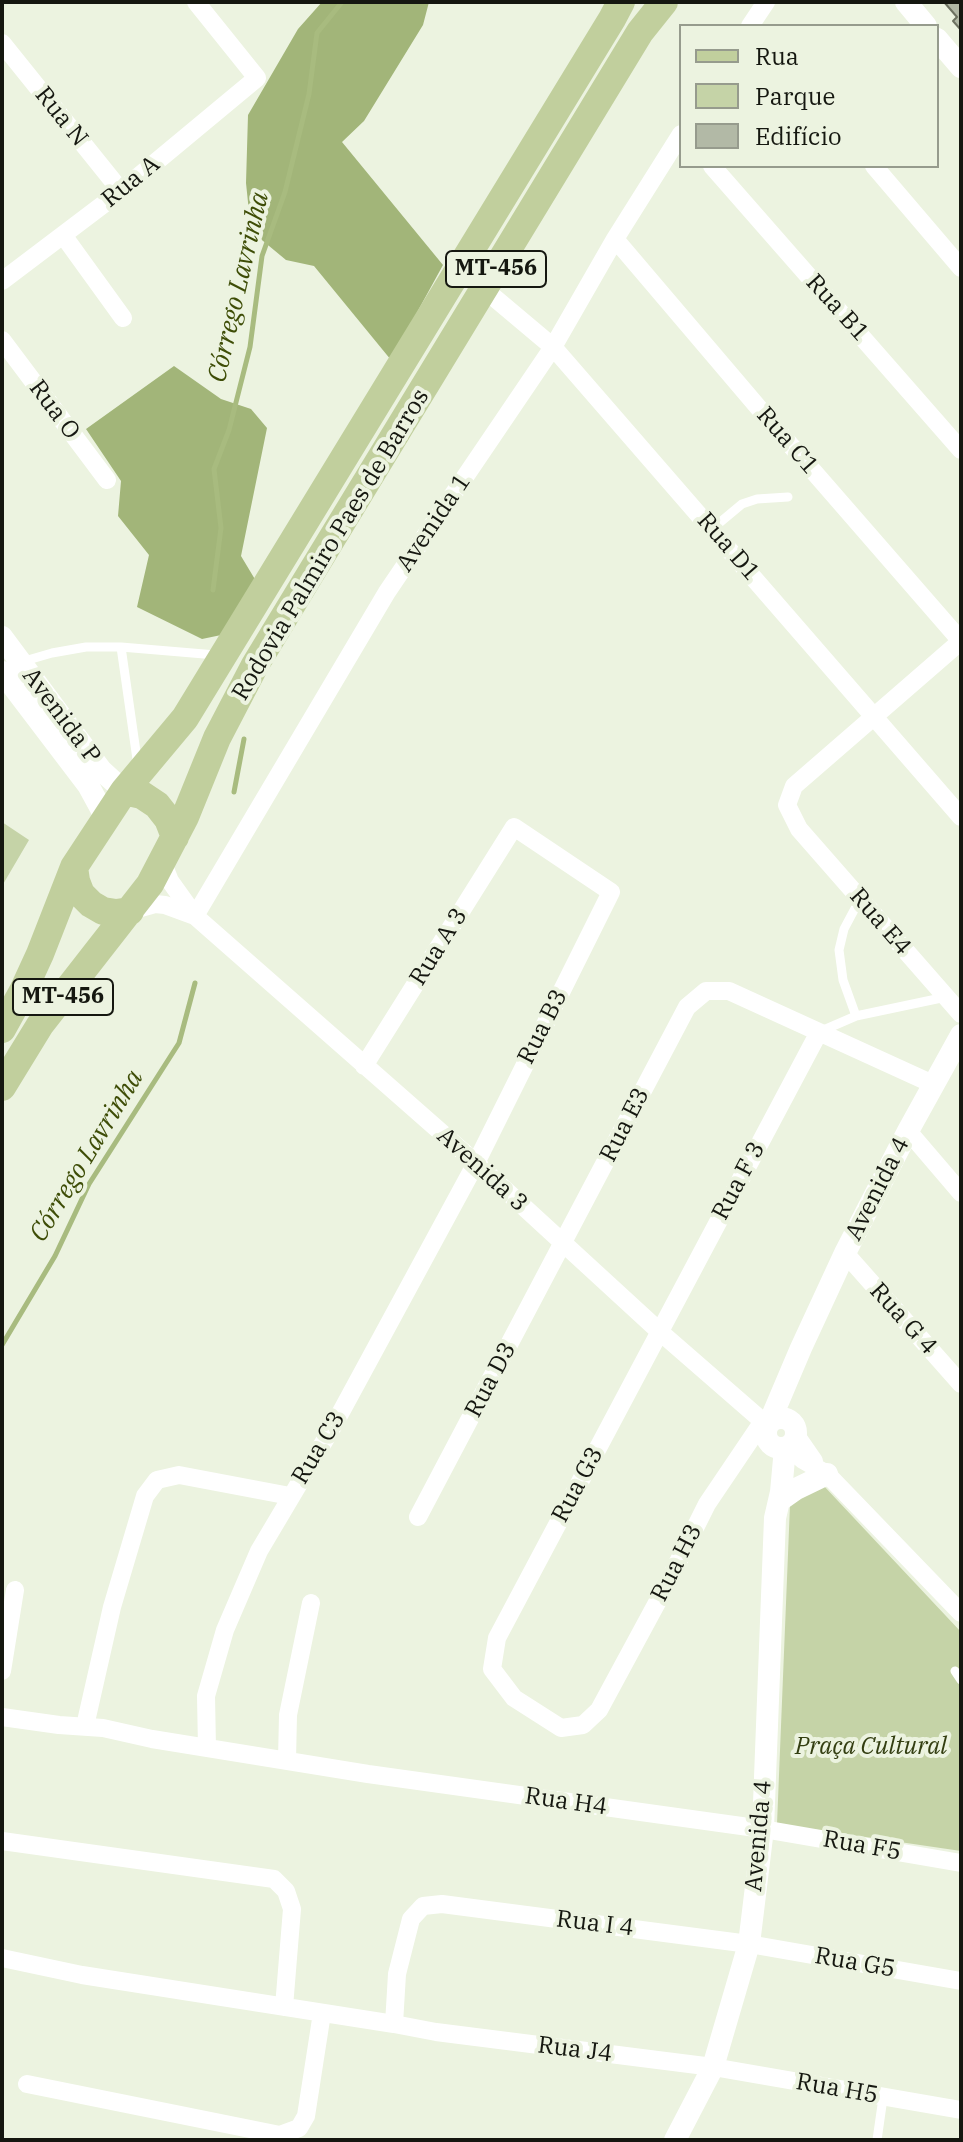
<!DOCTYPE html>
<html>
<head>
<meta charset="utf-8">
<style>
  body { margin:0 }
  #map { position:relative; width:963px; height:2142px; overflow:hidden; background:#ecf3e0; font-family:"IBM Plex Serif",serif }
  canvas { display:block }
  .frame { position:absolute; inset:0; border:4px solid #151710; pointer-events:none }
  .legend { position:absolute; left:679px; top:24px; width:260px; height:144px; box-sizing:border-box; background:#ecf3e0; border:2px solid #969b8d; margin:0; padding:10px 14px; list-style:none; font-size:24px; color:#151710 }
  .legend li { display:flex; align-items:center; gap:16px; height:40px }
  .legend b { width:40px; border:2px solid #969b8d }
</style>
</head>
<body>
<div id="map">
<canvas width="963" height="2142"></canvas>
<div class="frame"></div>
<ul class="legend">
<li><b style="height:10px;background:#c1cf9d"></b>Rua</li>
<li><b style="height:22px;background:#c5d3a7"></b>Parque</li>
<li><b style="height:22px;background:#b2b9a6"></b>Edifício</li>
</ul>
</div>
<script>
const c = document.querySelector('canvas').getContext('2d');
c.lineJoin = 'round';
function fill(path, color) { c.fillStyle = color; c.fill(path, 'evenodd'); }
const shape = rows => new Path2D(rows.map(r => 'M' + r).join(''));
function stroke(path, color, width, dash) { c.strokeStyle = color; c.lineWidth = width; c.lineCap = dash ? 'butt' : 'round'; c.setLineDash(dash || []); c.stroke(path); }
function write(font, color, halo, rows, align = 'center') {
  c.font = font + ' "IBM Plex Serif",serif'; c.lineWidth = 8; c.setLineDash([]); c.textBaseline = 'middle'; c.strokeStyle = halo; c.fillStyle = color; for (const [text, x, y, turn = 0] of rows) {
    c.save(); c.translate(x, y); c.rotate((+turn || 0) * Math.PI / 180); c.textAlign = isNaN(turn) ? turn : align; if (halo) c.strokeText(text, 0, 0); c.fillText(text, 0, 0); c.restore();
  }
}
fill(shape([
  [2,822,29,840,2,886],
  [823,1485,961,1632,961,1851,777,1824,790,1505]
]), '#c5d3a7');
fill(shape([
  [322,2,429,2,423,25,364,121,342,142,443,265,391,360,314,266,286,260,251,231,246,183,248,115,298,29],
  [174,366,221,399,251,409,267,428,241,556,256,581,226,634,202,639,137,607,149,555,118,516,121,481,86,429]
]), '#a2b579');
stroke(shape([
  [213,590,221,528,214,469,229,430,250,347,262,256,285,192,309,94,317,33,342,2],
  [234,792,244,739],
  [2,1345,55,1256,89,1184,179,1043,195,983]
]), '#a8bb7f', 5);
const building = shape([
  [944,2,961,2,961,30,953,21,957,17,944,2]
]);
fill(building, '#b2b9a6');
stroke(building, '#6c7160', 2);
stroke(shape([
  [712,529,742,504,757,499,788,497],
  [121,647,138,766],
  [21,662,52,653,86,647,121,647,216,655],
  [856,1016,843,980,839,950,844,929,860,899],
  [819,1032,856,1016,946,997],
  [955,1671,961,1680],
  [877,2140,883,2098]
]), '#fff', 9);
stroke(shape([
  [750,26,766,2],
  [2,43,121,191],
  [712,166,961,450],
  [874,166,961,268],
  [63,235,123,318],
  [615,239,780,433,961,641],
  [2,281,121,191,257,78,196,2],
  [484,289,553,347,961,817],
  [2,340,107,480],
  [961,641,794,786,787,805,799,829,961,1014],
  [162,861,170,881,195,916,476,1163,659,1331,767,1425],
  [130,911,155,904,165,905,195,916],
  [195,916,387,592,553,347,615,239,681,134],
  [908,1131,961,1193],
  [845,1253,961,1384],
  [763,1421,707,1504,666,1586,599,1710,583,1725,561,1728,514,1698,492,1669,497,1638,819,1032],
  [796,1435,814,1461],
  [787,1447,803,1460,827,1474,961,1613],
  [418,1517,687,1007,706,991,729,991,935,1085],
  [2,1671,15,1590],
  [2,1717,59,1725,103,1728,152,1739,368,1774,763,1829,961,1863],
  [85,1726,112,1607,145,1496,157,1480,179,1475,290,1496],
  [207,1748,206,1696,225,1630,259,1551,335,1423,476,1163,611,892,514,827,364,1066],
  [287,1760,288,1715,311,1603],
  [2,1841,274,1879,286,1891,292,1909,284,2007],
  [2,1958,82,1975,394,2024],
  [961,1981,749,1944,442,1904,423,1906,411,1919,397,1974,394,2024,436,2032,713,2067,961,2110],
  [27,2084,280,2135,299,2128,306,2116,322,2013]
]), '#fff', 18);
stroke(shape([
  [906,2,926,26],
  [937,39,961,67],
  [2,637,101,770,124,791],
  [2,672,88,785,106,818],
  '766 1433a15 15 0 1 1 30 0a15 15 0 1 1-30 0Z',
  [770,1421,801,1348,845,1253,908,1131,961,1035],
  [779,1501,796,1489,827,1474],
  [675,2140,713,2067,749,1944,763,1829,775,1518,781,1492,785,1448]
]), '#fff', 22);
stroke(shape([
  [124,791,142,795,157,805,168,819,175,837],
  [74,867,76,881,81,894,91,904,103,911,116,913,130,911],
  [2,1029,23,991,40,954,74,867,124,791,185,718,612,19,621,2],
  [2,1087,40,1025,150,884,185,817,217,738,255,665,640,32,664,2]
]), '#c1cf9d', 28);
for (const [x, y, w] of [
  [496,269,100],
  [63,997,100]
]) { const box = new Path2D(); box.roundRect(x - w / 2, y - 18, w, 36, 6); c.fillStyle = '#ecf3e0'; c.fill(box); stroke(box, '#151710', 2); }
write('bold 22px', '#151710', null, [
  ["MT-456",496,269],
  ["MT-456",63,997]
]);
write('24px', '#151710', '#ecf3e0', [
  ["Rua N",61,117,51],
  ["Rua A",131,182,-39],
  ["Rua B1",837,308,48],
  ["Rua O",54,410,53],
  ["Rua C1",787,441,49],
  ["Avenida 1",434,523,-56],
  ["Rodovia Palmiro Paes de Barros",331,545,-59],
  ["Rua D1",728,547,49],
  ["Avenida P",61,716,53],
  ["Rua E4",880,922,49],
  ["Rua A 3",439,947,-58],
  ["Rua B3",543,1027,-63],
  ["Rua E3",625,1125,-63],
  ["Avenida 3",482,1170,42],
  ["Rua F 3",739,1181,-62],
  ["Avenida 4",878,1189,-63],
  ["Rua G 4",903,1319,48],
  ["Rua D3",491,1380,-62],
  ["Rua C3",319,1448,-59],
  ["Rua G3",578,1485,-62],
  ["Rua H3",677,1563,-63],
  ["Rua H4",566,1802,8],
  ["Avenida 4",759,1836,-85],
  ["Rua F5",862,1846,10],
  ["Rua I 4",595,1924,7],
  ["Rua G5",855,1963,10],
  ["Rua J4",575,2050,7],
  ["Rua H5",837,2089,10]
]);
write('italic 24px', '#333e11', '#ecf3e0', [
  ["Praça Cultural",871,1747]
]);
write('italic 26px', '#3e4d07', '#ecf3e0', [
  ["Córrego Lavrinha",239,287,-77],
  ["Córrego Lavrinha",87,1156,-59]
]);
</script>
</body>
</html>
